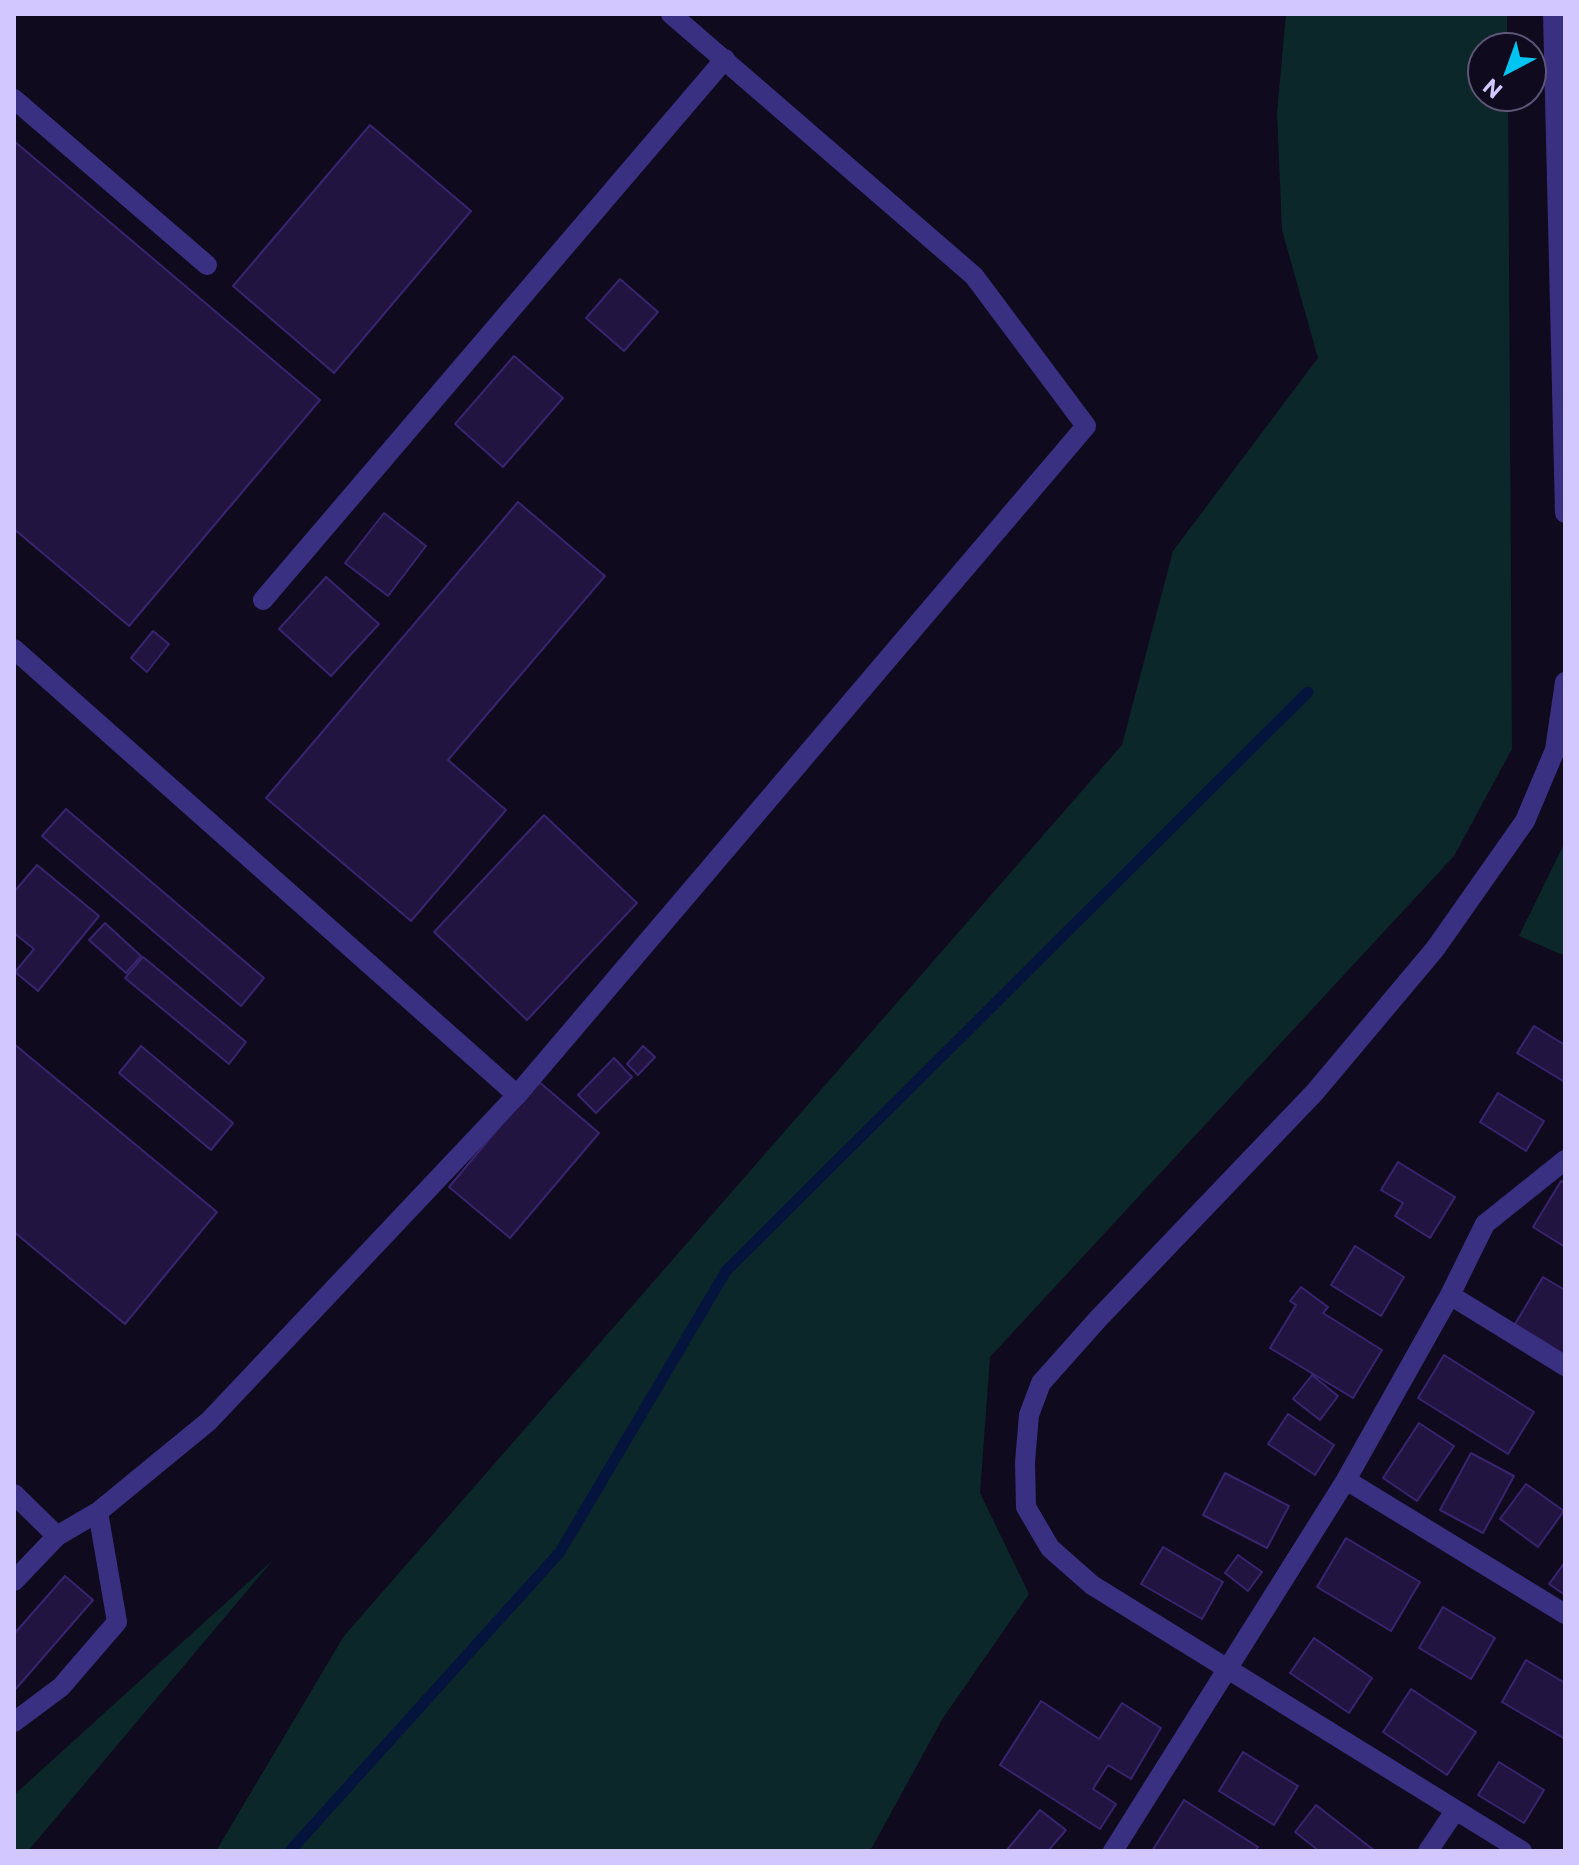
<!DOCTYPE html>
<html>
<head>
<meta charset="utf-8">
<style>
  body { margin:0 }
  #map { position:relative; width:1579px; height:1865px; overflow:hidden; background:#0f0a1e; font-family:Commissioner,sans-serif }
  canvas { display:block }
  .frame { position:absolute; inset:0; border:16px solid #d2c7ff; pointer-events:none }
  .north { position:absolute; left:1467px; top:32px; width:80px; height:80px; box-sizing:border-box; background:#0f0a1e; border:2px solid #5d5678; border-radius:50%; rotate:221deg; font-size:22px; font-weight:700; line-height:32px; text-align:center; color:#d2c7ff }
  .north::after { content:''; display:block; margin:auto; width:28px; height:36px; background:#00c5f2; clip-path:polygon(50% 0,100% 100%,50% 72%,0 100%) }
</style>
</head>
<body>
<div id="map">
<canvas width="1579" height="1865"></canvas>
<div class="frame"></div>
<div class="north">N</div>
</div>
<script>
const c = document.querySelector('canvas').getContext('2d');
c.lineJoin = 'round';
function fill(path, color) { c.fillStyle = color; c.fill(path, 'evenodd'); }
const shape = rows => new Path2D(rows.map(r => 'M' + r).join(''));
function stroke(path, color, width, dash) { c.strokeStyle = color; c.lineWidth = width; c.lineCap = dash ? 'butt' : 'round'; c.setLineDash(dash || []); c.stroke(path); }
fill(shape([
  [1286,14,1507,14,1507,48,1483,48,1483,96,1508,96,1512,749,1454,856,990,1357,980,1493,1029,1594,943,1718,870,1851,216,1851,344,1636,1122,745,1173,551,1318,358,1282,230,1277,113],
  [1565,842,1565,956,1519,936],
  [273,1560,28,1851,14,1851,14,1795]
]), '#0c2729');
stroke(shape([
  [290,1851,560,1552,726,1271,1308,692]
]), '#04143d', 11);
const building = shape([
  [370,125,471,211,334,373,233,286,370,125],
  [14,141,320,400,129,626,14,529,14,141],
  [620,279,658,312,624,351,586,318,620,279],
  [514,356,563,398,503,467,455,424,514,356],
  [518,502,605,576,448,760,506,810,411,921,266,798,518,502],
  [384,513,426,546,388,596,345,563,384,513],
  [326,577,379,624,331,676,279,629,326,577],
  [153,631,169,644,147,672,131,658,153,631],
  [66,809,264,978,241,1006,42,836,66,809],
  [544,815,637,903,527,1020,434,932,544,815],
  [37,865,99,916,38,991,15,972,34,949,14,933,14,892,37,865],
  [105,923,141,956,126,973,89,940,105,923],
  [143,957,246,1042,229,1064,125,978,143,957],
  [1534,1026,1565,1045,1565,1077,1563,1081,1517,1053,1534,1026],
  [14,1044,217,1212,125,1324,14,1232,14,1044],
  [141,1046,233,1123,211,1150,119,1073,141,1046],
  [643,1046,655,1057,638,1075,627,1064,643,1046],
  [614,1058,632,1077,596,1113,578,1095,614,1058],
  [538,1081,599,1133,510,1238,449,1187,538,1081],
  [1498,1093,1544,1121,1526,1151,1480,1122,1498,1093],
  [1398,1162,1455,1197,1430,1238,1395,1216,1403,1203,1381,1190,1398,1162],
  [1561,1181,1565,1183,1565,1247,1533,1227,1561,1181],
  [1355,1246,1404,1277,1381,1316,1331,1285,1355,1246],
  [1543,1277,1565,1290,1565,1355,1515,1324,1543,1277],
  [1301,1287,1328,1307,1323,1313,1382,1350,1353,1398,1270,1348,1296,1305,1290,1301,1301,1287],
  [1444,1355,1534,1412,1508,1454,1418,1398,1444,1355],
  [1312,1375,1338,1396,1320,1420,1293,1399,1312,1375],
  [1288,1414,1334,1445,1315,1475,1268,1444,1288,1414],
  [1419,1423,1454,1446,1417,1501,1383,1478,1419,1423],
  [1471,1453,1514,1476,1483,1533,1440,1510,1471,1453],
  [1225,1473,1289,1506,1267,1548,1203,1515,1225,1473],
  [1526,1484,1564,1511,1538,1547,1500,1519,1526,1484],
  [1346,1538,1420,1582,1391,1631,1317,1587,1346,1538],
  [1163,1547,1223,1582,1202,1619,1141,1584,1163,1547],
  [1238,1555,1262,1572,1248,1591,1225,1573,1238,1555],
  [1565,1562,1565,1595,1549,1584,1565,1562],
  [65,1576,93,1600,14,1691,14,1634,65,1576],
  [1443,1607,1495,1638,1471,1679,1419,1648,1443,1607],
  [1314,1638,1372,1678,1349,1713,1290,1673,1314,1638],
  [1526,1660,1565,1683,1565,1739,1502,1702,1526,1660],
  [1411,1689,1476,1732,1447,1775,1383,1732,1411,1689],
  [1041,1701,1099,1739,1122,1703,1161,1728,1131,1779,1108,1765,1093,1789,1116,1804,1100,1829,1000,1765,1041,1701],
  [1243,1752,1298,1786,1274,1825,1219,1791,1243,1752],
  [1499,1762,1544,1790,1524,1823,1478,1795,1499,1762],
  [1184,1800,1258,1847,1255,1851,1152,1851,1184,1800],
  [1316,1805,1375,1851,1319,1851,1295,1832,1316,1805],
  [1040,1810,1066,1830,1048,1851,1006,1851,1040,1810]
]);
fill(building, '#211441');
stroke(building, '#39246f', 2);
stroke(shape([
  [1553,14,1565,513],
  [14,99,207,265],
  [263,600,725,59],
  [14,649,517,1095],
  [1450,1295,1565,1366],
  [1346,1480,1565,1614],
  [14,1494,57,1536],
  [14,1581,57,1536,98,1512,209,1421,517,1095,1086,426,974,276,671,14],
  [14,1722,61,1687,117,1622,98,1512],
  [1113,1851,1346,1480,1450,1295,1485,1224,1565,1160],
  [1428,1851,1455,1811],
  [1522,1851,1092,1585,1050,1548,1026,1507,1025,1462,1029,1415,1041,1383,1098,1319,1315,1092,1435,949,1525,821,1555,750,1565,682]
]), '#3a3082', 20);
</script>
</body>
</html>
